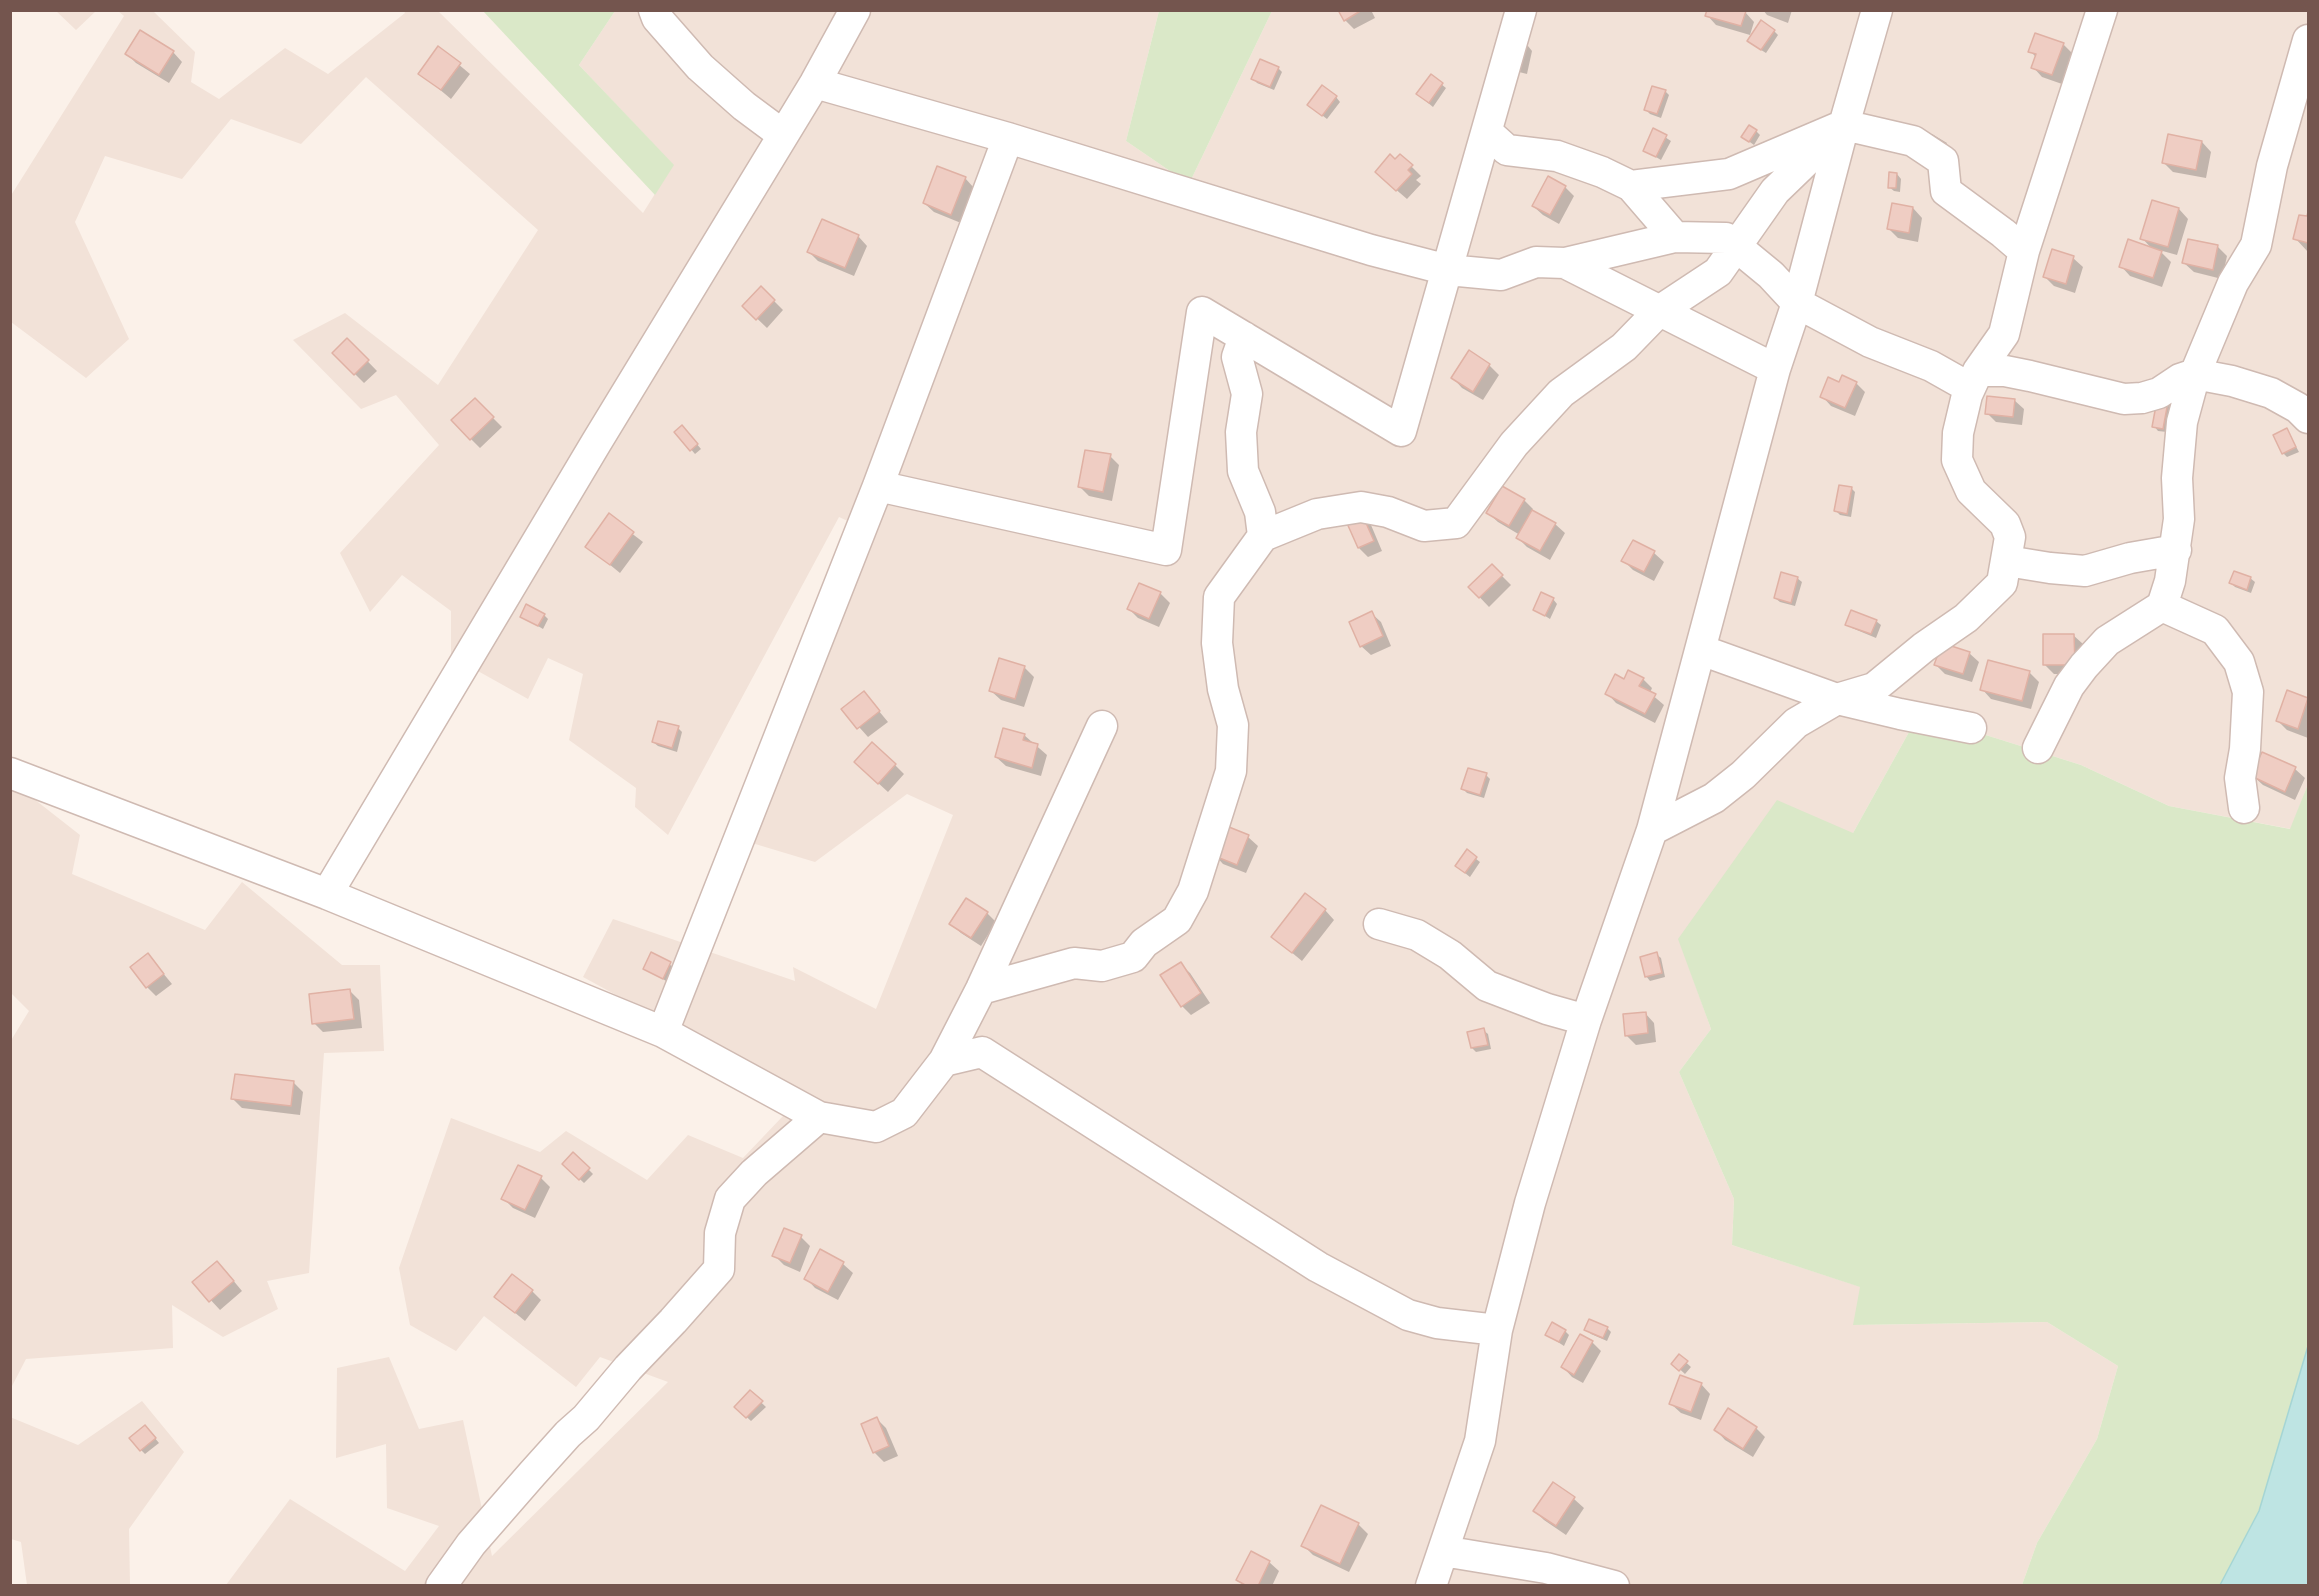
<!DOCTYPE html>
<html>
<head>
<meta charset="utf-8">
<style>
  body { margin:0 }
  #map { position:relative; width:2319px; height:1596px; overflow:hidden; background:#fbf1e9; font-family:"Fira Sans",sans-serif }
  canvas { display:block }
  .frame { position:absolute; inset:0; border:12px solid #74554e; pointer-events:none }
</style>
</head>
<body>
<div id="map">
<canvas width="2319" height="1596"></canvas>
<div class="frame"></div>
</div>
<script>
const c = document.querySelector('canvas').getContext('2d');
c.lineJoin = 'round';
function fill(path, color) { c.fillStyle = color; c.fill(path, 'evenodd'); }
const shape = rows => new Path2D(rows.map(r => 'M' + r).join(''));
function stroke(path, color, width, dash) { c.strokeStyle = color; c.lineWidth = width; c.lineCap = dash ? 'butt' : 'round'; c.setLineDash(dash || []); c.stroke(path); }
fill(shape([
  [56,11,96,11,76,30],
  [118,11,153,11,195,52,191,82,219,99,285,48,328,74,405,13,404,11,438,11,643,213,673,165,579,65,615,11,1159,11,1126,141,1189,184,1272,11,2308,11,2308,784,2291,829,2169,806,2081,765,1919,714,1853,833,1679,939,1711,1029,1679,1072,1734,1199,1732,1245,1861,1287,1854,1325,2047,1322,2118,1366,2097,1439,2037,1543,2022,1585,226,1585,290,1499,405,1571,439,1526,387,1508,386,1444,336,1458,337,1368,389,1357,419,1429,463,1420,492,1556,668,1382,600,1357,576,1387,484,1316,456,1351,410,1325,399,1268,451,1118,540,1152,566,1131,647,1180,688,1135,743,1158,802,1096,583,977,613,919,795,981,793,967,876,1009,953,815,907,794,815,862,742,840,872,532,839,517,668,835,635,807,636,788,569,740,583,674,548,658,528,699,451,656,451,611,402,575,370,612,340,553,439,445,396,395,361,409,293,340,345,313,438,385,538,230,366,77,301,144,231,119,182,179,105,156,75,222,129,339,86,378,11,322,10,197,124,16],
  [11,781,80,835,72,874,205,930,242,882,342,965,380,965,384,1051,324,1053,309,1273,267,1281,278,1309,223,1337,172,1305,173,1348,26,1359,11,1388,10,1042,29,1011,11,993],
  [142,1401,184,1452,129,1529,130,1585,27,1585,21,1542,11,1539,10,1417,78,1445]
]), '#f2e2d8');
fill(shape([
  [483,11,615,11,579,65,674,165,655,195],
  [1159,11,1272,11,1189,184,1126,141],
  [1919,714,2081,765,2169,806,2290,829,2308,784,2308,1346,2259,1511,2220,1585,2022,1585,2037,1543,2097,1439,2118,1366,2047,1322,1853,1325,1860,1287,1732,1245,1734,1199,1679,1072,1711,1029,1678,939,1777,800,1853,833]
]), '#dae8c8');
const water = shape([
  [2308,1346,2308,1585,2220,1585,2259,1511,2308,1346]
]);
fill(water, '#bee4e3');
stroke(water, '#a5d5d4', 1.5);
fill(shape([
  [1340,10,1371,10,1375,18,1354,29,1345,20],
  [1763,10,1792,10,1788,23,1767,15],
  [1745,12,1754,22,1750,35,1716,25,1707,15],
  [1774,31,1778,35,1766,53,1753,45],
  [141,32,173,52,182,62,169,83,136,63,127,54],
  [1521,44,1528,46,1532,51,1527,74,1519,72,1515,68],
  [2063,44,2073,54,2062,84,2042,77,2033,67,2036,57,2030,51],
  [439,48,470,74,451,99,420,73],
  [1278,68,1282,72,1274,90,1257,83,1253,78],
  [1431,76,1446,88,1433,107,1422,98],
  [1665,91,1669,95,1661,118,1650,114,1646,110],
  [1336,97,1340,102,1327,119,1314,109],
  [1654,130,1671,141,1661,160,1644,150],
  [1756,131,1760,135,1754,145,1743,137],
  [1932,134,1947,143,1943,151,1928,141],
  [2169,136,2202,142,2211,152,2206,178,2173,172,2163,162],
  [1395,161,1411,166,1421,176,1416,180,1421,184,1407,199,1386,181],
  [1897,174,1901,179,1900,192,1894,191,1889,187],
  [965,178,974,188,961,223,934,212,924,203],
  [1565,187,1574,196,1559,224,1543,215,1533,206],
  [1913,208,1922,218,1918,242,1898,238,1889,229],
  [2179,209,2188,219,2177,255,2159,250,2171,262,2162,287,2130,276,2121,266,2153,250,2142,238],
  [2300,216,2308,218,2308,252,2295,238],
  [858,236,867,246,854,276,818,261,809,252],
  [2189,240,2218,247,2227,256,2222,279,2194,272,2184,263],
  [2073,258,2083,267,2075,293,2054,286,2045,277],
  [761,288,783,310,767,328,744,306],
  [347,340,377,371,364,383,334,353],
  [1469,352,1489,365,1499,375,1483,400,1462,388,1453,378],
  [1856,383,1865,392,1855,416,1831,406,1822,396,1839,384],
  [475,400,502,427,480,448,471,439],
  [2014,400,2024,409,2022,425,1996,422,1987,413],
  [2167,404,2171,408,2167,432,2158,431,2154,426],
  [2287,430,2299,452,2287,457,2283,453],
  [686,431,701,449,695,454,676,432],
  [1110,456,1119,465,1112,501,1089,496,1079,486],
  [1851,488,1855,492,1851,517,1840,515,1836,511],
  [1524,500,1533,509,1532,511,1555,524,1565,533,1550,560,1527,547,1518,538,1520,535,1498,522,1488,513],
  [609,516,643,542,620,573,587,546],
  [1361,516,1371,525,1382,551,1368,557,1359,548,1348,522],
  [1633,542,1654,553,1664,562,1654,581,1633,570,1623,560],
  [1492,566,1511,585,1489,607,1470,587],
  [1797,578,1802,582,1795,606,1780,602,1775,598],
  [2250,578,2255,582,2251,593,2235,587,2231,583],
  [1160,593,1170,603,1159,627,1138,618,1129,609],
  [1553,599,1557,604,1550,619,1534,609],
  [1371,613,1381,622,1391,646,1371,655,1361,646],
  [544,615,548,619,543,629,521,616],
  [1876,621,1881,625,1876,638,1852,628,1847,624],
  [2073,635,2083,644,2083,674,2054,674,2045,665],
  [1969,653,1979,662,1972,682,1945,674,1936,665],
  [1024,667,1034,677,1024,707,1001,700,991,691],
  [2029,672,2039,682,2031,709,1991,699,1982,689],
  [1643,679,1652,688,1650,693,1664,705,1655,723,1616,703,1607,693,1625,681],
  [2288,692,2308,699,2308,738,2287,730,2278,721],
  [864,693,888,722,868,737,843,709],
  [678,728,682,732,677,752,658,746,653,742],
  [1024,735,1047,755,1041,776,1006,766,996,757],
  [2263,754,2295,769,2305,778,2295,800,2263,785,2253,776],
  [895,765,904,774,888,792,865,771],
  [1486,775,1490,779,1484,798,1467,793,1463,789],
  [1248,837,1258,846,1246,873,1223,864,1214,854],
  [1467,852,1480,862,1470,877,1461,870],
  [1325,910,1334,920,1302,961,1273,937],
  [987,913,996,922,981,946,961,933,951,924],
  [652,954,675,968,668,982,645,969],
  [1656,954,1661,958,1665,977,1650,981,1646,976],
  [148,955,172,984,156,996,147,987],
  [1180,964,1190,973,1210,1003,1191,1015,1182,1006],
  [350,991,359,1000,362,1028,323,1032,314,1023],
  [1645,1013,1654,1023,1656,1042,1636,1045,1626,1035],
  [1483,1030,1488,1034,1491,1049,1476,1052,1472,1048],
  [293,1082,303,1092,300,1115,242,1108,233,1099],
  [573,1154,593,1174,584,1183,564,1164],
  [541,1178,550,1187,535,1218,513,1208,503,1198],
  [801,1237,810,1246,800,1272,784,1265,774,1255],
  [821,1251,843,1264,853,1273,838,1300,815,1288,806,1278],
  [227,1273,242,1291,220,1310,194,1282],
  [532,1291,541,1300,525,1321,496,1297],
  [1607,1328,1611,1332,1607,1341,1591,1334,1586,1329],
  [1565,1331,1569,1335,1564,1346,1547,1335],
  [1592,1342,1601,1351,1583,1383,1572,1377,1563,1367],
  [1680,1357,1691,1367,1685,1374,1673,1363],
  [1701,1384,1710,1394,1701,1420,1681,1413,1671,1404],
  [750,1392,766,1407,751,1421,736,1407],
  [877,1419,886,1428,898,1456,884,1462,874,1452],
  [1756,1428,1765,1437,1753,1457,1725,1440,1716,1430],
  [149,1431,159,1443,145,1454,141,1450],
  [1553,1484,1574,1499,1584,1508,1566,1535,1544,1520,1535,1511],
  [1322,1507,1358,1524,1368,1534,1349,1572,1313,1555,1303,1545],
  [1269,1562,1279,1571,1272,1586,1244,1586,1238,1580]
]), '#0003');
const building = shape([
  [1338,10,1362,10,1344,21,1338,10],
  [1707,10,1745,10,1746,11,1741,26,1705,16,1707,10],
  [1761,20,1775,30,1761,50,1747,41,1761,20],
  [140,30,174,51,159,75,125,54,140,30],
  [2035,33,2064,43,2052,75,2031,68,2036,54,2028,52,2035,33],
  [438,46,461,63,441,90,418,74,438,46],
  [1260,59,1279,67,1270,87,1251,79,1260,59],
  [1431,74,1443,83,1429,103,1416,94,1431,74],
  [1322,85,1337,96,1322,116,1307,105,1322,85],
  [1652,86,1666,90,1657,114,1644,110,1652,86],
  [1749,125,1757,130,1749,142,1741,137,1749,125],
  [1653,128,1667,135,1656,157,1643,151,1653,128],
  [2168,134,2202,141,2196,170,2162,163,2168,134],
  [1390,154,1395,159,1400,154,1413,165,1408,170,1412,174,1396,191,1375,172,1390,154],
  [937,166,966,177,951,215,923,203,937,166],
  [1889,172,1897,173,1896,188,1888,188,1889,172],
  [1548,176,1566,186,1550,215,1532,206,1548,176],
  [2152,200,2179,208,2168,247,2140,239,2152,200],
  [1892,203,1913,207,1909,233,1887,229,1892,203],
  [2308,212,2308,243,2293,239,2299,215,2307,216,2308,212],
  [822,219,859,235,845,268,807,252,822,219],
  [2128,239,2162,251,2153,278,2119,267,2128,239],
  [2188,239,2218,245,2213,270,2182,263,2188,239],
  [2052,249,2074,256,2066,284,2043,277,2052,249],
  [761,286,775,300,756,320,742,306,761,286],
  [347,338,369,360,354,375,332,353,347,338],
  [1469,350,1490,364,1473,392,1451,378,1469,350],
  [1842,375,1857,382,1845,408,1820,397,1828,377,1839,382,1842,375],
  [1987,396,2015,399,2013,417,1985,414,1987,396],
  [475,398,494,417,470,440,451,420,475,398],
  [2157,400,2168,402,2163,429,2152,427,2157,400],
  [682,425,698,444,690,451,674,432,682,425],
  [2287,428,2296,447,2282,454,2273,435,2287,428],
  [1085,450,1111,454,1103,492,1078,487,1085,450],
  [1839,485,1852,487,1847,514,1834,511,1839,485],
  [1502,486,1525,499,1509,526,1486,513,1502,486],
  [1532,510,1556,523,1540,551,1516,538,1532,510],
  [609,513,634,532,610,565,585,547,609,513],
  [1362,514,1374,541,1358,548,1346,521,1362,514],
  [1633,540,1655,551,1644,572,1621,561,1633,540],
  [1492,564,1503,575,1479,598,1468,587,1492,564],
  [2234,571,2251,577,2247,590,2229,583,2234,571],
  [1781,572,1798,577,1791,603,1774,598,1781,572],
  [1139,583,1161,592,1149,619,1127,609,1139,583],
  [1541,592,1554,598,1545,616,1533,610,1541,592],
  [526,604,545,614,538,626,520,617,526,604],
  [1851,610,1877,620,1871,634,1845,625,1851,610],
  [1372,611,1383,636,1360,647,1349,622,1372,611],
  [2043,634,2074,634,2075,665,2043,665,2043,634],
  [1942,643,1970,652,1963,674,1934,665,1942,643],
  [999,658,1025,666,1015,699,989,691,999,658],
  [1988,660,2030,671,2022,701,1980,690,1988,660],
  [1628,670,1644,678,1639,686,1656,694,1645,714,1605,694,1615,674,1624,679,1628,670],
  [2287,690,2308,698,2298,729,2276,721,2287,690],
  [864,691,880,711,857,729,841,709,864,691],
  [658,721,679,726,672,748,652,742,658,721],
  [1003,728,1025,734,1023,740,1038,744,1032,768,995,757,1003,728],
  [872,742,896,764,878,784,854,762,872,742],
  [2262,752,2296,767,2285,792,2251,776,2262,752],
  [1468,768,1487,773,1480,795,1461,789,1468,768],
  [1224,825,1249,835,1237,865,1212,855,1224,825],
  [1467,849,1477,857,1465,873,1455,866,1467,849],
  [1305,893,1326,909,1292,953,1271,937,1305,893],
  [966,898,988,912,971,938,949,924,966,898],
  [651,952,671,962,663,979,643,969,651,952],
  [1657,952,1662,973,1645,977,1640,957,1657,952],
  [148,953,164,974,146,988,130,967,148,953],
  [1181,962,1201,993,1181,1007,1160,975,1181,962],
  [350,989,354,1019,312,1024,309,994,350,989],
  [1646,1012,1648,1033,1625,1036,1623,1014,1646,1012],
  [1484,1028,1488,1045,1471,1048,1467,1032,1484,1028],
  [235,1074,294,1081,291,1106,231,1099,235,1074],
  [573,1152,590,1168,579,1180,562,1164,573,1152],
  [518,1165,542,1176,525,1210,501,1199,518,1165],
  [784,1228,802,1235,790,1263,772,1256,784,1228],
  [820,1249,844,1262,828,1292,804,1279,820,1249],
  [217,1261,234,1281,209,1302,192,1282,217,1261],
  [512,1274,533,1290,515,1313,494,1297,512,1274],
  [1589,1319,1608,1327,1603,1338,1584,1330,1589,1319],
  [1552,1322,1566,1330,1559,1342,1545,1335,1552,1322],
  [1580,1334,1593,1341,1574,1375,1561,1367,1580,1334],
  [1679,1354,1688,1361,1679,1371,1671,1364,1679,1354],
  [1680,1375,1702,1383,1691,1412,1669,1404,1680,1375],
  [750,1390,763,1401,746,1418,734,1407,750,1390],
  [1728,1408,1757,1427,1743,1449,1714,1430,1728,1408],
  [877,1417,889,1446,873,1453,861,1424,877,1417],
  [145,1425,156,1438,140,1451,129,1438,145,1425],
  [1553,1482,1575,1497,1556,1526,1533,1511,1553,1482],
  [1321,1505,1359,1523,1340,1564,1301,1546,1321,1505],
  [1251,1551,1270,1561,1258,1586,1247,1586,1236,1580,1251,1551]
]);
fill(building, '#efcdc3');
stroke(building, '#e0b1a4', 1.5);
const minor = shape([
  [654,10,657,18,700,67,744,106,783,135],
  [815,83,1008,138,1371,250,1448,270,1501,275,1536,262,1565,263,1775,369],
  [1487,132,1507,150,1557,156,1602,172,1631,186,1729,174,1844,125,1913,141,1943,161,1946,191,2003,233,2024,251,2004,334,1978,371,1967,395,1958,433,1957,460,1971,491,2005,524,2010,537,2002,583,1966,618,1924,647,1874,688,1837,699,1796,723,1743,775,1714,798,1652,830],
  [1631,186,1675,237],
  [2024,251,2102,10],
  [1565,263,1675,237,1726,238,1771,275,1797,303,1870,342,1931,366,1970,388],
  [1978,371,2005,371,2030,376,2124,399,2142,398,2159,393,2180,379,2195,374,2232,381,2271,393,2298,408,2308,418],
  [878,486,1166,550,1202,312,1401,431,1521,10],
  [1263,536,1317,514,1361,507,1388,512,1424,526,1456,523,1514,444,1561,393,1624,347,1659,311,1718,272,1775,191,1831,137],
  [2007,561,2050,568,2085,571,2130,558,2176,550],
  [2162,606,2215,630,2239,662,2248,692,2245,749,2240,778,2244,808],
  [1701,650,1837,699,1900,714,1971,728],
  [2038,748,2069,686,2084,666,2107,641,2162,606,2170,581,2179,519,2177,478,2182,422,2195,374,2233,283,2256,245,2272,166,2308,40],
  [10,773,327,894,663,1032,819,1117,876,1127,904,1113,944,1061,982,1052,1318,1267,1408,1315,1437,1323,1497,1330],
  [327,894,596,443,815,83,855,10],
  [1379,924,1417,935,1450,955,1487,986,1547,1009,1586,1020],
  [981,989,1074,963,1102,966,1133,957,1144,943,1177,920,1193,891,1231,771,1233,725,1223,689,1217,643,1219,597,1263,536,1260,512,1243,471,1241,432,1247,394,1237,357,1244,337],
  [663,1032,878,486,1008,138],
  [944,1061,981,989,1102,726],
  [1443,1551,1546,1568,1614,1586],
  [441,1586,471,1544,532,1474,568,1434,586,1418,628,1368,673,1321,719,1269,720,1233,730,1199,754,1173,819,1117],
  [1431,1586,1480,1441,1497,1330,1530,1203,1586,1020,1652,830,1775,369,1797,303,1844,125,1877,10]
]);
stroke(minor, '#cfbab2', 33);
stroke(minor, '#fff', 30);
</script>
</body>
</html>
